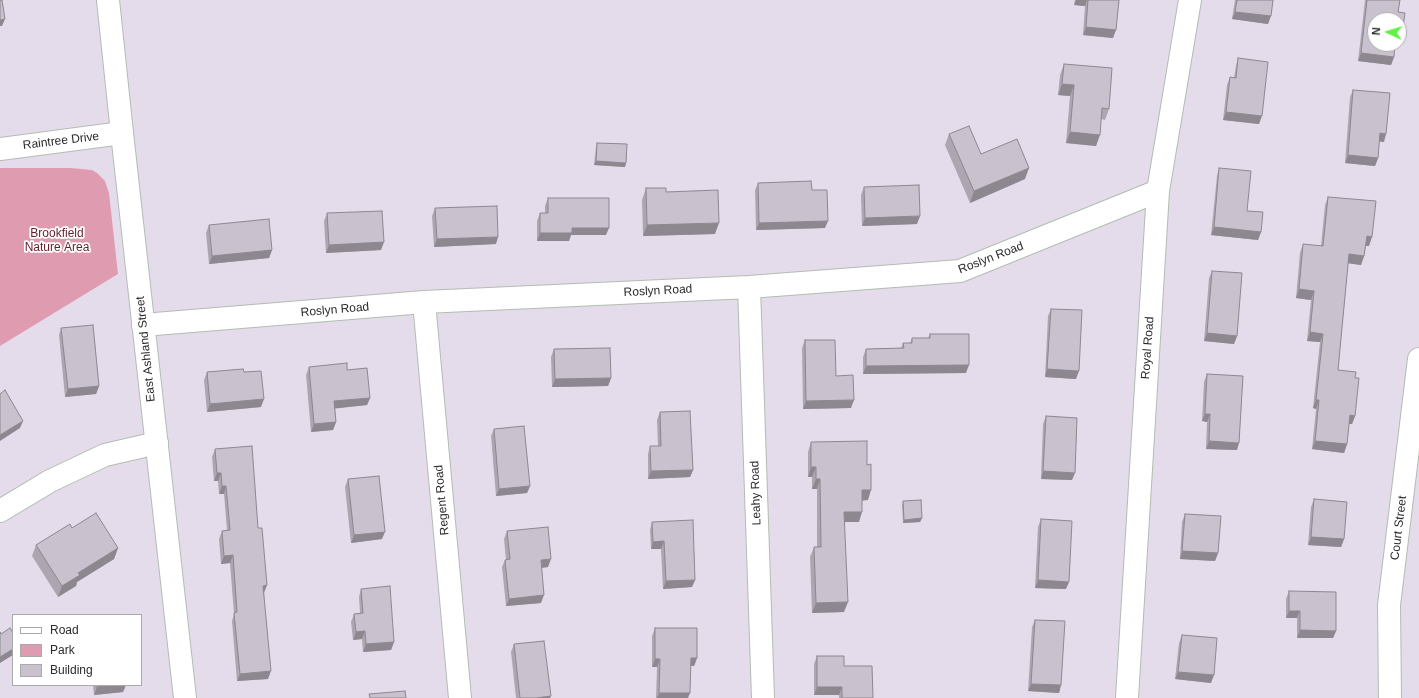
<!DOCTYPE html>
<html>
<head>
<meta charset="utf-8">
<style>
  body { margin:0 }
  #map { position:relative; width:1419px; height:698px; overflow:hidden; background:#e5dceb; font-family:Arial,sans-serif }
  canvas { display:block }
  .legend { position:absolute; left:12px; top:614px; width:130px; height:72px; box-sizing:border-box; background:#fff; border:1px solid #aaa; margin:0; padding:5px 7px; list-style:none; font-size:12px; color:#2a2a2a }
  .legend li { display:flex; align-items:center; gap:8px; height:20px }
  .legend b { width:20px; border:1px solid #aaa }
  .north { position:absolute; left:1367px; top:12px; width:40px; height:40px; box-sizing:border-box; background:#fff; border:1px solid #aaa; border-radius:50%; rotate:274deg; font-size:11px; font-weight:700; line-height:16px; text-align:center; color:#2a2a2a }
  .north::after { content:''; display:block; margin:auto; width:14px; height:18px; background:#61f045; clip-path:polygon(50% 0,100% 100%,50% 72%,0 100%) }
</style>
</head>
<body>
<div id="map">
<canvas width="1419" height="698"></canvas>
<ul class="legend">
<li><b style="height:5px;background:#fff"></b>Road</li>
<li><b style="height:11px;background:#df9cb1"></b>Park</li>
<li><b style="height:11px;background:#c9c1ce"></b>Building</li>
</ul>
<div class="north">N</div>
</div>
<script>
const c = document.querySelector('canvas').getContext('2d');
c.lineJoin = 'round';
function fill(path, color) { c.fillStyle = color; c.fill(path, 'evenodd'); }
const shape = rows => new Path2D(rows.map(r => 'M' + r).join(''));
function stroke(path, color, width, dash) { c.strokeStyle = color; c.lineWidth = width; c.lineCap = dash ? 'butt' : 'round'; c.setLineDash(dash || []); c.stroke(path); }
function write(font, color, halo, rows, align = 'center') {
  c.font = font + ' Arial,sans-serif'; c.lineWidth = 3.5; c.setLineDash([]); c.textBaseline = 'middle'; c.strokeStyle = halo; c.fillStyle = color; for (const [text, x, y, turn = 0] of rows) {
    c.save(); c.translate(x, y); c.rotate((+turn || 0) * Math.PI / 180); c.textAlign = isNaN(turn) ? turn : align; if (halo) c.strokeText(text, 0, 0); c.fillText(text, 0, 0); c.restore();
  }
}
fill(shape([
  [0,168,71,168,92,170,97,173,105,181,109,193,118,274,0,346]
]), '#df9cb1');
const minor = shape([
  [0,149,122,133],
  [749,287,763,698],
  [424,302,460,698],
  [143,325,424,302,749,287,960,271,1158,191],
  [0,511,50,481,105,455,157,443],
  [1127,698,1158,191,1190,0]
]);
const tertiary = shape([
  [1390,698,1389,605,1419,359]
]);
const secondary = shape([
  [108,0,122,133,185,698]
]);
stroke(minor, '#b2bdb0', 24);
stroke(tertiary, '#b2bdb0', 24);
stroke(secondary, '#b2bdb0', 24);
stroke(minor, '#fff', 22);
stroke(tertiary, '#fff', 22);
stroke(secondary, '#fff', 22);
fill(shape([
  [1075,0,1119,0,1113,38,1083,35,1085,6,1074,5],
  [1235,0,1273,0,1268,24,1232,19],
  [1365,0,1400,0,1398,12,1402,35,1400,43,1375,20,1394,57,1391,65,1358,61],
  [1238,58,1259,124,1223,120,1227,85,1230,77,1234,78,1236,66],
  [1064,64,1109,109,1105,120,1101,119,1096,146,1066,143,1070,96,1058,95,1060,75],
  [1353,90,1384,142,1379,141,1378,158,1375,166,1345,163,1350,97],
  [949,134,981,154,1025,179,970,203,945,145],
  [597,143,626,163,625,167,594,165,596,147],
  [1219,168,1261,232,1258,240,1211,235,1217,176],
  [758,183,812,190,825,228,756,230,755,190],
  [864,187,917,224,862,226,861,195],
  [646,188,666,192,715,234,643,236,642,200],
  [1328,197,1369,246,1366,246,1364,256,1361,265,1348,263,1338,370,1355,378,1355,416,1352,424,1349,424,1347,444,1344,453,1312,449,1316,409,1313,408,1320,342,1307,341,1311,300,1296,298,1300,253,1303,244,1321,246,1325,205],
  [548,198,606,235,571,235,569,241,537,241,537,221,540,213,545,213,545,206],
  [435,208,496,244,434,247,432,216],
  [327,213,381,250,326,253,324,221],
  [209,225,272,250,269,258,209,264,206,233],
  [1212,271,1237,336,1234,344,1204,341,1209,278],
  [1051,309,1076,379,1045,377,1048,316],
  [61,328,99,386,96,394,65,397,59,335],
  [930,334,966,373,863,374,863,357,866,349,901,348,903,343,910,343,912,338,928,338],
  [805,340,836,376,851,408,803,409,802,348],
  [554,349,611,378,608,386,552,387,551,357],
  [309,367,347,370,370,398,367,405,335,408,336,422,333,430,311,432,306,375],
  [207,372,244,372,261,407,207,412,204,380],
  [1207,374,1237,450,1206,449,1207,422,1202,421,1204,382],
  [660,412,693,470,690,477,648,479,648,454,650,446,658,446,657,420],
  [1046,416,1072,480,1041,479,1043,424],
  [494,429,530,486,527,493,496,496,491,436],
  [811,442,868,500,862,500,859,522,844,522,844,612,812,613,810,557,814,547,817,547,817,489,812,489,812,477,808,477,808,452],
  [215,449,258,528,267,585,264,592,268,679,237,681,232,621,234,614,230,563,221,564,219,539,222,531,227,530,224,494,219,494,218,481,214,481,212,457],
  [348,479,382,539,351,543,345,487],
  [1314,499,1344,539,1341,547,1308,545,1311,507],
  [903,501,922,518,920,522,903,523,902,505],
  [1185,514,1218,553,1215,561,1180,559,1182,522],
  [1041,519,1066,589,1035,588,1038,527],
  [652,522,695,580,692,587,663,589,661,549,651,549,650,530],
  [72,528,118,548,114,559,77,582,76,586,58,597,32,556,36,545],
  [507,531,548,567,541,568,541,603,506,606,502,567,505,560,506,560,504,539],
  [361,589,394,642,391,650,363,652,362,639,353,640,351,622,354,614,360,613,359,597],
  [1289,591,1336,631,1333,638,1297,638,1297,618,1286,618,1286,599],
  [1035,620,1061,685,1059,693,1028,691,1032,627],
  [655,628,697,658,694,666,690,666,688,698,656,698,657,667,652,667,652,636],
  [1182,635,1211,683,1175,679,1179,643],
  [514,644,550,698,516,698,511,652],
  [817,656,844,666,873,698,839,698,839,695,814,695,814,664],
  [93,685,126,685,123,692,94,695]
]), '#ada6b1');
fill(shape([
  [1076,0,1087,0,1085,6,1074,5],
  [1235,12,1271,16,1268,24,1232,19],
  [5,19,2,26,0,26,0,20],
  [1086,27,1116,30,1113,38,1083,35],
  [1399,35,1402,35,1400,43,1399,43],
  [1361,53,1394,57,1391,65,1358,61],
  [1062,84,1074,85,1070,96,1058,95],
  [1226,112,1262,116,1259,124,1223,120],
  [1070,132,1100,135,1096,146,1066,143],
  [1380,133,1386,134,1384,142,1377,141],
  [1348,155,1378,158,1375,166,1345,163],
  [596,161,626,163,625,167,594,165],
  [1029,168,1025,179,970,203,974,191],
  [920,216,917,224,862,226,865,218],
  [828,221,825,228,756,230,759,223],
  [719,223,715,234,643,236,647,225],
  [1214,227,1261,232,1258,240,1211,235],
  [572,228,609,228,606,235,571,235,569,241,537,241,540,233],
  [1367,236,1372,237,1369,246,1363,245],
  [498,237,496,244,434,247,437,239],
  [384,242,381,250,326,253,329,245],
  [272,250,269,258,209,264,212,256],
  [1349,254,1364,256,1361,265,1346,263],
  [1299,289,1314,291,1311,300,1296,298],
  [1310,332,1323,334,1320,342,1307,341],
  [1207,333,1237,336,1234,344,1204,341],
  [969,365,966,373,863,374,866,366],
  [1047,369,1079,371,1076,379,1045,377],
  [611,378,608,386,552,387,555,379],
  [99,386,96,394,65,397,68,389],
  [370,398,367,405,331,409,334,401],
  [264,399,261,407,207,412,210,404],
  [854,400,851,408,803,409,806,401],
  [1316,400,1319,400,1316,409,1313,408],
  [1205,414,1210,414,1207,422,1202,421],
  [1350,415,1355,416,1352,424,1347,424],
  [23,421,20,428,0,441,0,435],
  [336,422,333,430,311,432,314,424],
  [1209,441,1239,443,1237,450,1206,449],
  [1315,441,1347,444,1344,453,1312,449],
  [811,467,816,467,812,477,808,477],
  [693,470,690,477,648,479,651,471],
  [1043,471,1075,473,1072,480,1041,479],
  [217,473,221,473,218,481,214,481],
  [816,479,820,479,817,489,812,489],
  [222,486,226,486,224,494,219,494],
  [530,486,527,493,496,496,499,489],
  [862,490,871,490,868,500,859,501],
  [844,512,862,512,859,522,840,522],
  [922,518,920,522,903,523,904,520],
  [385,532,382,539,351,543,354,535],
  [1311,537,1344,539,1341,547,1308,545],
  [664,541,661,549,651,549,653,542],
  [118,548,114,559,77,582,76,586,58,597,62,586,78,573],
  [1182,551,1218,553,1215,561,1180,559],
  [233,555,230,563,221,564,224,556],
  [551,559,548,567,538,568,541,560],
  [695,580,692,587,663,589,666,581],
  [1038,580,1069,582,1066,589,1035,588],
  [267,585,264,593,263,586],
  [544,595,541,603,506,606,509,599],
  [848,602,844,612,812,613,816,603],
  [1289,611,1300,611,1297,618,1286,618],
  [1300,630,1336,631,1333,638,1297,638],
  [365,631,362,639,353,640,356,632],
  [394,642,391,650,363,652,366,644],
  [13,649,13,655,0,663,0,657],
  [691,658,697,658,694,666,688,666],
  [655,659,660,659,657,667,652,667],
  [271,671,268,679,237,681,240,674],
  [1178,672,1214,675,1211,683,1175,679],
  [1031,684,1061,685,1059,693,1028,691],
  [118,685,126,685,123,692,94,695,97,687],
  [817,687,842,687,839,695,814,695],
  [659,693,690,693,688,698,657,698],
  [551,696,550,698,536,698]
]), '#8d8790');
const building = shape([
  [0,0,2,0,5,19,0,20,0,0],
  [1088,0,1119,0,1116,30,1086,27,1088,0],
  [1237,0,1273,0,1271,16,1235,12,1237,0],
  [1367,0,1400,0,1398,12,1405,13,1402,35,1399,35,1399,20,1375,20,1375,44,1395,44,1394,57,1361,53,1367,0],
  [1238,58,1268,62,1262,116,1226,112,1230,77,1236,78,1238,58],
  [1064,64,1112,68,1109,109,1102,108,1100,135,1070,132,1074,85,1062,84,1064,64],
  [1353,90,1390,93,1386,134,1380,133,1378,158,1348,155,1353,90],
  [969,126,981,154,1017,139,1029,168,974,191,949,134,969,126],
  [597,143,627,144,626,163,596,161,597,143],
  [1219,168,1251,171,1247,211,1263,212,1261,232,1214,227,1219,168],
  [811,181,812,190,827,190,828,221,759,223,758,183,811,181],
  [919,185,920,216,865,218,864,187,919,185],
  [646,188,666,188,666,192,718,190,719,223,647,225,646,188],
  [1328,197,1376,201,1372,237,1367,236,1364,256,1349,254,1338,370,1356,372,1355,378,1359,378,1355,416,1350,415,1347,444,1315,441,1319,400,1316,400,1323,334,1310,332,1314,291,1299,289,1303,244,1323,246,1328,197],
  [548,198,609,198,609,228,572,228,572,233,540,233,540,213,548,213,548,198],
  [497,206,498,237,437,239,435,208,497,206],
  [382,211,384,242,329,245,327,213,382,211],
  [269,219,272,250,212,256,209,225,269,219],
  [1212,271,1242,273,1237,336,1207,333,1212,271],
  [1051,309,1082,310,1079,371,1047,369,1051,309],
  [93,325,99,386,68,389,61,328,93,325],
  [930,334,969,334,969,365,866,366,866,349,904,348,903,343,912,343,912,338,930,338,930,334],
  [805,340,835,340,836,376,853,375,854,400,806,401,805,340],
  [610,348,611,378,555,379,554,349,610,348],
  [347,363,347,370,367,368,370,398,334,401,336,422,314,424,309,367,347,363],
  [243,369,244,372,261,371,264,399,210,404,207,372,243,369],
  [1207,374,1243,376,1239,443,1209,441,1210,414,1205,414,1207,374],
  [5,390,23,421,0,435,0,394,5,390],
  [690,411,693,470,651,471,650,446,661,446,660,412,690,411],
  [1046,416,1077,418,1075,473,1043,471,1046,416],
  [524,426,530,486,499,489,494,429,524,426],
  [867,441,867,465,871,464,871,490,862,490,862,512,844,512,848,602,816,603,814,547,821,547,820,479,816,479,816,467,811,467,811,442,867,441],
  [252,446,258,528,262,528,267,585,263,586,271,671,240,674,234,613,237,612,233,555,224,556,222,531,230,530,226,486,222,486,221,473,217,473,215,449,252,446],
  [379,476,385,532,354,535,348,479,379,476],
  [1314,499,1347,502,1344,539,1311,537,1314,499],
  [921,500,922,518,904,520,903,501,921,500],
  [96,513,118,548,78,573,80,575,62,586,36,545,70,524,72,528,96,513],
  [1185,514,1221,516,1218,553,1182,551,1185,514],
  [1041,519,1072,521,1069,582,1038,580,1041,519],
  [693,520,695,580,666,581,664,541,653,542,652,522,693,520],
  [548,527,551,559,541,560,544,595,509,599,505,560,510,559,507,531,548,527],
  [390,586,394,642,366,644,365,631,356,632,354,614,363,613,361,589,390,586],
  [1289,591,1336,592,1336,631,1300,630,1300,611,1289,611,1289,591],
  [1035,620,1065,621,1061,685,1031,684,1035,620],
  [10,628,13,633,13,649,0,657,0,632,1,634,10,628],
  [655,628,697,628,697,658,691,658,690,693,659,693,660,659,655,659,655,628],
  [1182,635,1217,638,1214,675,1178,672,1182,635],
  [544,641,551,696,536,698,520,698,514,644,544,641],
  [817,656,844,656,844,666,872,666,873,698,842,698,842,687,817,687,817,656],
  [97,685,118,685,97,687,97,685],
  [405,691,406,698,370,698,369,694,405,691]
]);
fill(building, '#c9c1ce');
stroke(building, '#8d8790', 1);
write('12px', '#2a2a2a', '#fff', [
  ["Raintree Drive",61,141,-7],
  ["Roslyn Road",991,258,-21],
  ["Roslyn Road",658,291,-3],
  ["Roslyn Road",335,310,-5],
  ["Royal Road",1148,348,-86],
  ["East Ashland Street",146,349,-96],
  ["Leahy Road",756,493,-92],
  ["Regent Road",442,500,-95],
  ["Court Street",1399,528,-83]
]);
write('12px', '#631e2b', '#fff', [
  ["Brookfield",57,234],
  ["Nature Area",57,248]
]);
</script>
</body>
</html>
